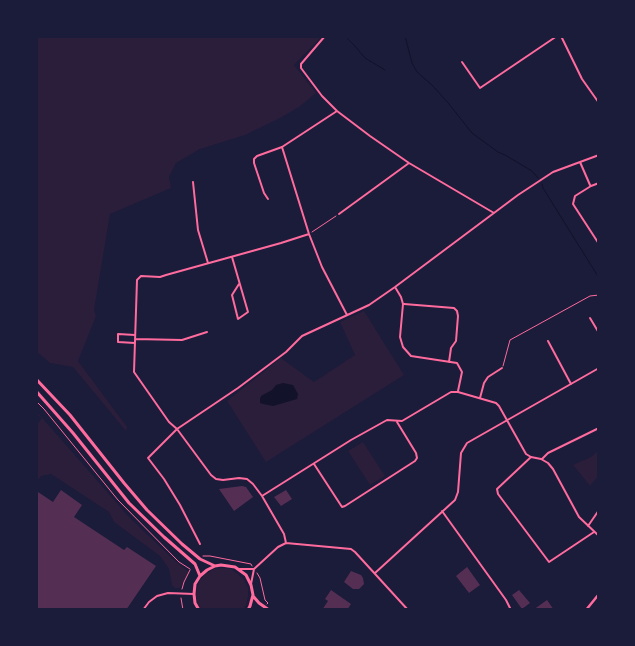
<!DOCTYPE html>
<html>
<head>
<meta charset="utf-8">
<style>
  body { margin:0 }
  #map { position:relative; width:635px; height:646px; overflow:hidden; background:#1b1b3a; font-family:"Titillium Web",sans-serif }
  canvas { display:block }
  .frame { position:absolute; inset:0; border:38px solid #1b1b3a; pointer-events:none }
</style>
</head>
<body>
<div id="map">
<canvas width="635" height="646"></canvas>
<div class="frame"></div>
</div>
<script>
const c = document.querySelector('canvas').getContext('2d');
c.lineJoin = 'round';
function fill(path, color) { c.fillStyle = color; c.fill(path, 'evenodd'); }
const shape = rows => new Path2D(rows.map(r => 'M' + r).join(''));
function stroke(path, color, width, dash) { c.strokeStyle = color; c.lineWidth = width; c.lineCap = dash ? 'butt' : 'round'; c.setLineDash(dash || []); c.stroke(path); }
fill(shape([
  [36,36,322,36,294,65,316,93,299,107,280,118,245,135,200,149,176,163,169,177,171,188,110,214,94,310,96,316,78,361,127,427,126,431,73,367,50,363,36,351],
  [364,311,404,375,266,462,227,401,281,358,314,382,355,355,340,322],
  [36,411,74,454,127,515,176,562,189,572,180,588,175,588,172,585,169,569,160,556,114,522,109,512,51,474,41,476,36,482,36,426,42,418,36,414],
  [363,442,385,476,370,485,348,451],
  [599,450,599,475,590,486,573,465,591,457],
  [222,568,231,569,238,574,244,580,248,588,248,596,246,605,243,610,202,610,198,604,196,596,197,588,200,580,206,574,214,569]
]), '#2a1e3b');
fill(shape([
  [283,383,293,385,298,394,297,399,273,406,263,404,260,403,260,399,261,396,272,390,276,385]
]), '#12122b');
stroke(shape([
  [345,36,354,45,365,58,385,70],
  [405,36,412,63,417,72,433,86,449,104,472,133,498,152,505,155,532,171,538,178],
  [542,184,543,188,599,278]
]), '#12122b', 1);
fill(shape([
  [242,486,246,487,253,497,234,511,219,489],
  [61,490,82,505,74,517,124,550,127,547,156,566,126,610,43,610,40,608,38,608,36,607,36,495,38,492,53,502],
  [286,490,292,499,281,506,274,497],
  [467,567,480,585,469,593,456,576],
  [351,571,361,575,363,578,364,584,359,589,353,589,344,582],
  [331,590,351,604,347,610,322,610,328,601,325,599],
  [519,590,530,603,522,609,512,595],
  [547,600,554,610,533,610]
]), '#542f53');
stroke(shape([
  [312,232,336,216],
  [503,366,510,340,590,296,599,295],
  [36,401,44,409,118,500,179,562,190,569],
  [203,556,210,556,251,564,252,566],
  [257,573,260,578,265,600,268,603,267,604],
  [182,589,184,582,190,570],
  [181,598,183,610]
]), '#ff6b9d', 1);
stroke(shape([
  [325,36,301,64,301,68,322,96,337,111,370,136,409,163,494,213],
  [561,36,582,79,599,103],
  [462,62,480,88,557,36],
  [282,147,309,234,322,267,347,315],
  [580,162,590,185],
  [193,182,198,230,208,263],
  [599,183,591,186,575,196,573,204,599,244],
  [268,199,264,193,254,163,254,159,257,156,282,147,337,111],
  [339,214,409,163],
  [232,257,248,312,238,319,232,295,239,284],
  [395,287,401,297,403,304,400,337,403,347,411,356,457,363,462,372,458,391],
  [404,304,454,308,457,311,458,316,456,341,451,348,449,362],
  [590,318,599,333],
  [135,339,182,340,207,332],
  [548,341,571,384],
  [135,343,118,342,118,334,135,335],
  [480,398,484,383,488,377,502,368],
  [531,457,497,489,498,494,549,562,594,532],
  [542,459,548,453,599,428],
  [314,464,342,507,345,506,415,461,417,458,416,453,397,422],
  [262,496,351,440,387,420,402,421,451,392,458,392,496,403,499,406,526,454,531,457,541,459,548,463,553,469,579,517,599,536],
  [442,511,506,600,511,610],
  [588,526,599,510],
  [286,543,284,534,262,496,253,484,247,479,239,478,223,480,216,479,211,475,177,429,169,422,134,372,137,280,141,276,160,277,166,275,281,243,309,234],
  [200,544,180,505,164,479,148,458,177,429,238,388,286,352,302,336,369,305,395,287,518,195,553,172,599,155],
  [239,569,254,569],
  [375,573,455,500,458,492,461,453,467,443,599,368],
  [251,584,254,569,278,547,286,543,351,549,355,552,408,610],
  [143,610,149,602,157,596,168,593,194,594]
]), '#ff6b9d', 2);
stroke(shape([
  [586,610,599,594]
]), '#ff6b9d', 2.5);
stroke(shape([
  [36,379,70,415,124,483,147,510,182,544,200,559,215,566],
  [36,391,73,433,129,503,164,537,195,564,200,576],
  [253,596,259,603,269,610],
  [199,610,195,603,194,594,195,584,200,576,207,570,215,566,221,565,235,567,246,575,251,585,253,595,250,606,248,610]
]), '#ff6b9d', 3);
</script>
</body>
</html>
